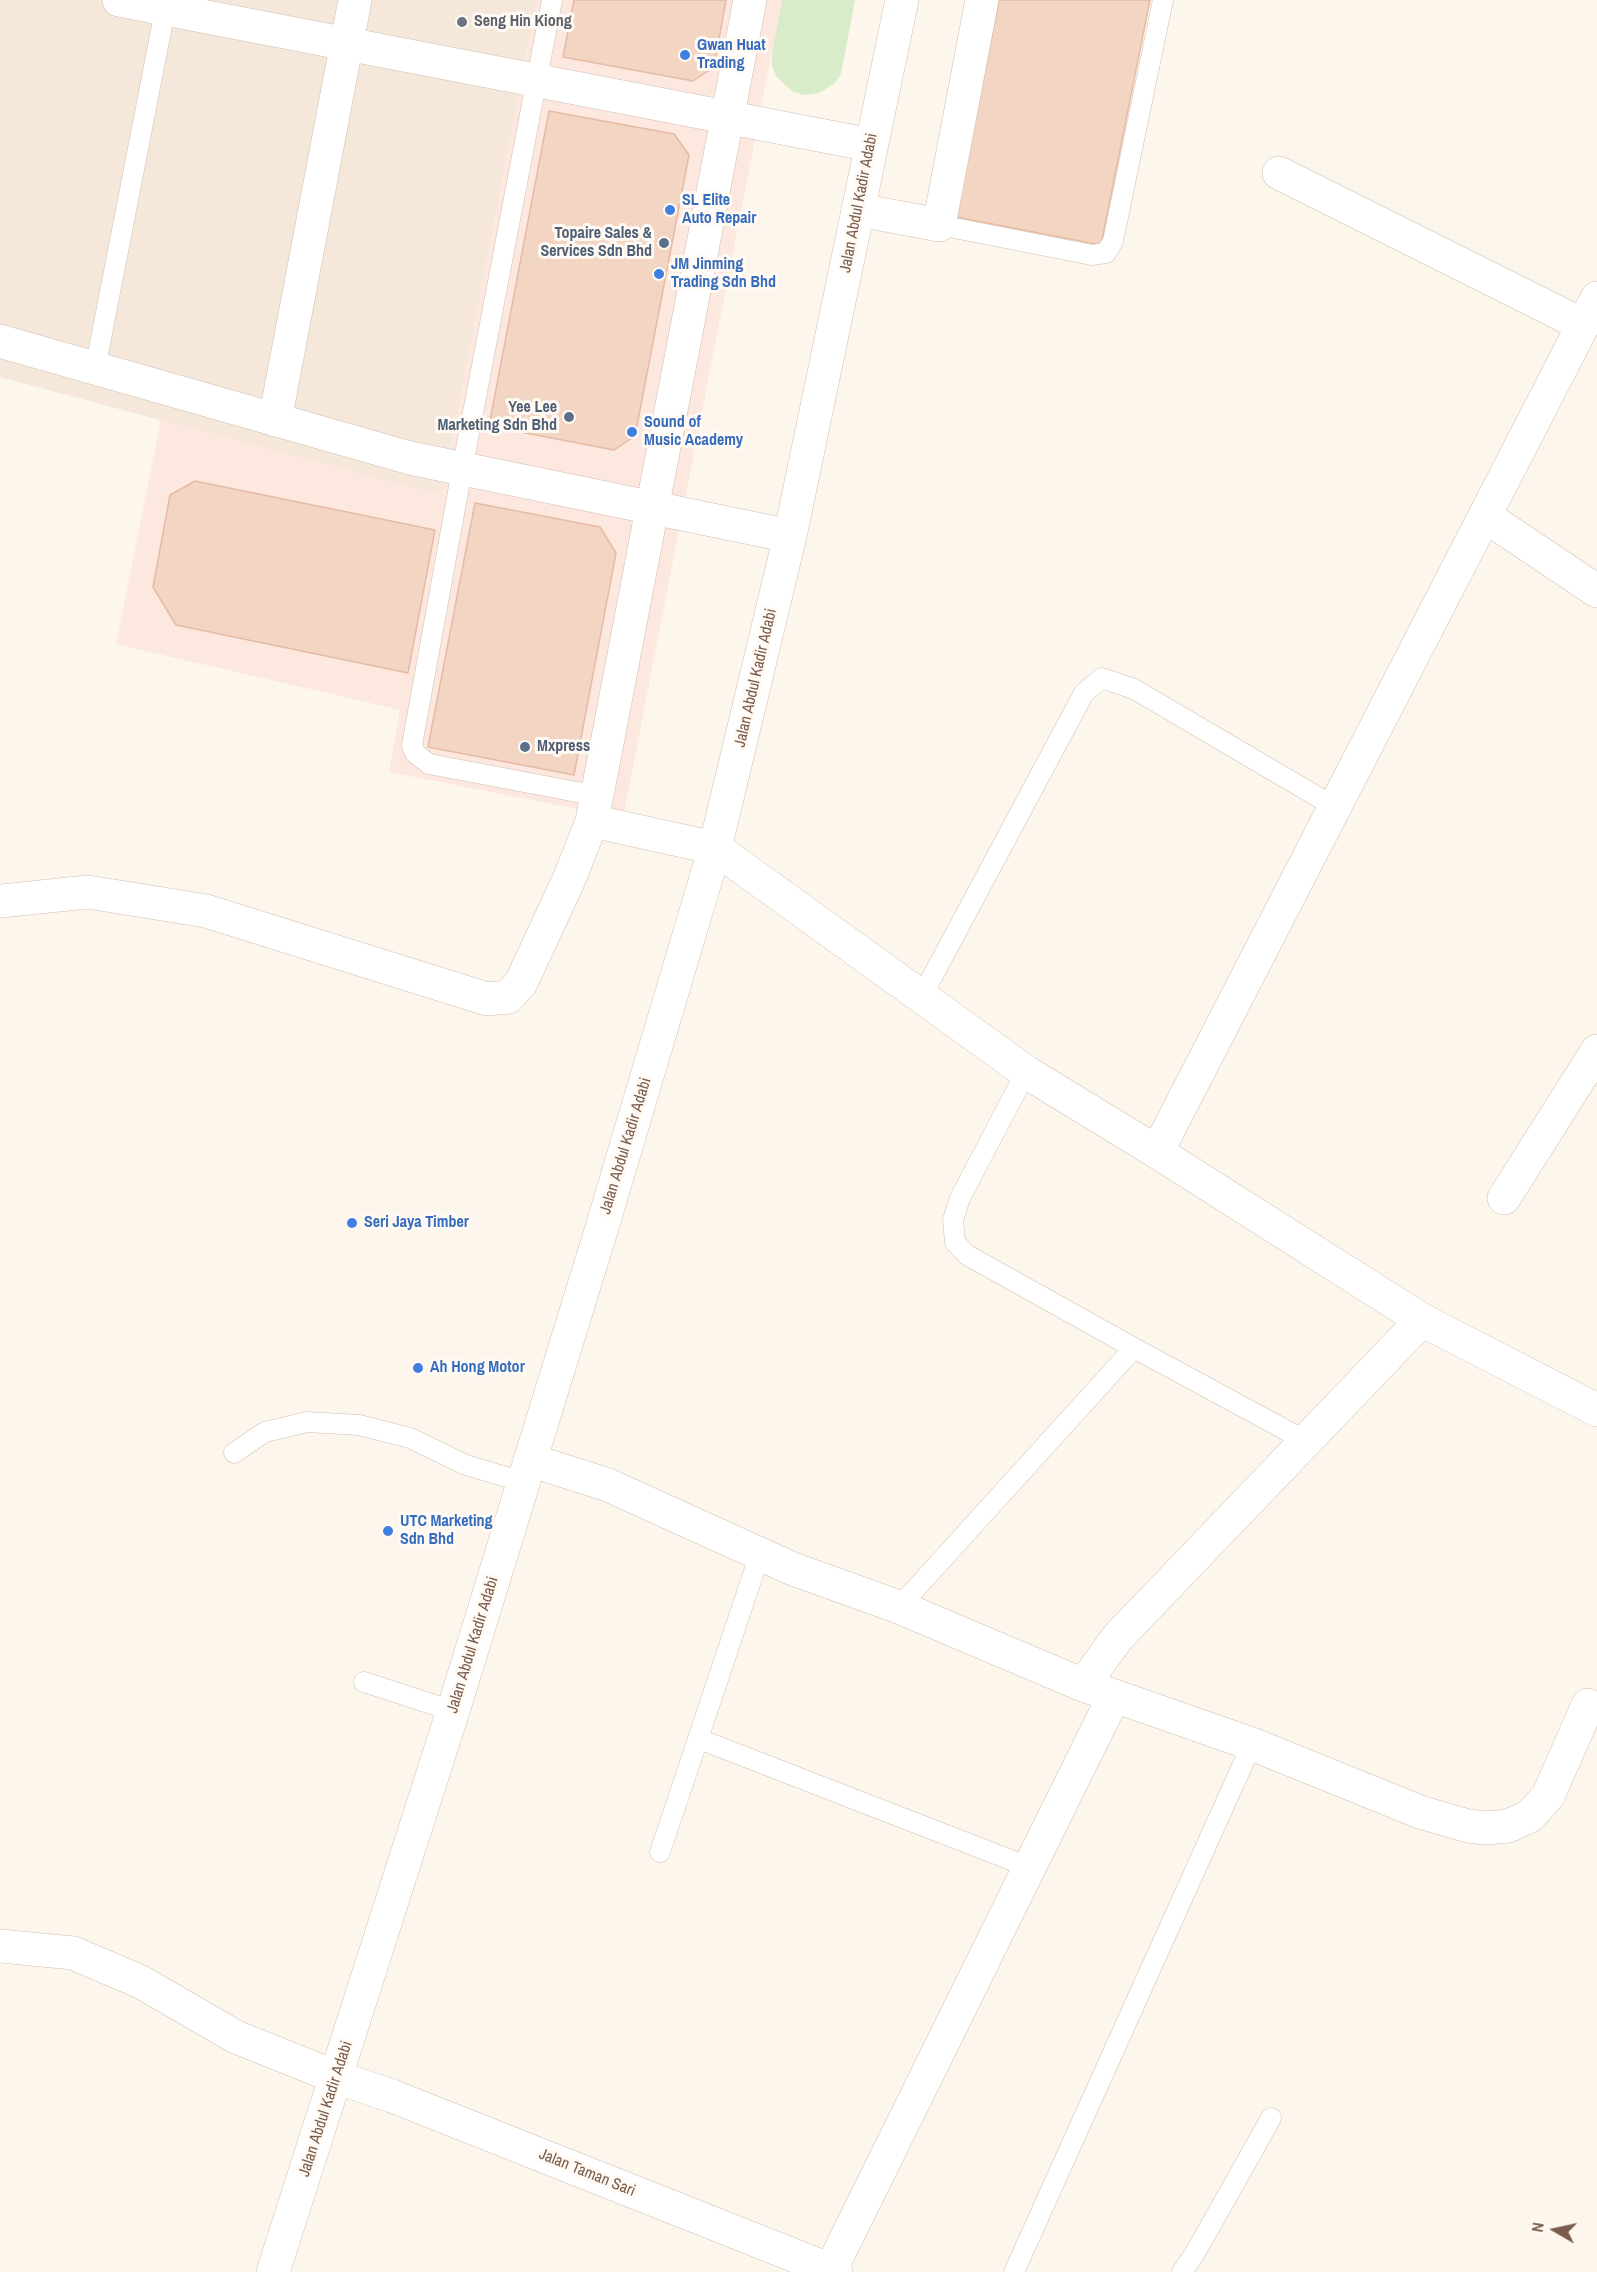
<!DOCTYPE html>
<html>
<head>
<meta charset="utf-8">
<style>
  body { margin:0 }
  #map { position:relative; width:1597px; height:2272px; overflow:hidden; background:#fdf6ec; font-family:"Archivo Narrow",sans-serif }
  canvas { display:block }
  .north { position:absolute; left:1525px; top:2200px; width:60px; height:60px; -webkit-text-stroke:4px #fffaf3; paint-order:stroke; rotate:279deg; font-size:16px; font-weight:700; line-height:24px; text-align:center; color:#7a5c4d }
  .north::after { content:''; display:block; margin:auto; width:21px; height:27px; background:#7a5c4d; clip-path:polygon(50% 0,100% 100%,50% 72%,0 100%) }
</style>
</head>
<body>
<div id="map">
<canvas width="1597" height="2272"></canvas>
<div class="north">N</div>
</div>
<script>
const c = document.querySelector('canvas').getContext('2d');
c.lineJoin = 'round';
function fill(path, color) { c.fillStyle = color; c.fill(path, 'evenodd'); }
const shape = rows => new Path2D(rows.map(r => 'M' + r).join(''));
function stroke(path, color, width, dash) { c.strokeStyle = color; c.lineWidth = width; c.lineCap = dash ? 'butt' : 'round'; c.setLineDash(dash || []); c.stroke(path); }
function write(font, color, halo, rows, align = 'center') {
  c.font = font + ' "Archivo Narrow",sans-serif'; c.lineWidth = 6; c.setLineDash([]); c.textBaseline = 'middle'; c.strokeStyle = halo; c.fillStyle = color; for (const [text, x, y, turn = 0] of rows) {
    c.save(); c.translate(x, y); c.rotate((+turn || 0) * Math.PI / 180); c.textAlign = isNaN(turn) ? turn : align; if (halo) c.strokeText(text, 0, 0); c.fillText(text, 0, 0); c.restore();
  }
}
fill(shape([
  [0,0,537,0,442,496,0,377]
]), '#f5e8da');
fill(shape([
  [537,0,782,0,623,818,389,772,400,710,116,644,161,420,442,495]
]), '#fde8e0');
fill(shape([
  [782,0,855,0,841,74,835,83,819,93,803,95,792,91,776,76,772,66,772,53]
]), '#d8ecc9');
const building = shape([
  [574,0,726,0,714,67,693,81,563,57,574,0],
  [999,0,1150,0,1101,245,956,217,999,0],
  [549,111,674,134,689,155,635,436,614,450,489,426,549,111],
  [195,481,435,530,408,673,176,625,153,587,170,495,195,481],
  [475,503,600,527,616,553,574,775,428,747,475,503]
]);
fill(building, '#f3d5c3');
stroke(building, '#e6bba3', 1.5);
const lane = shape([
  [552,0,462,470,412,745,415,753,429,764,598,796],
  [939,225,1092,255,1106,253,1113,241,1163,0],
  [95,369,167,0],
  [922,996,1084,693,1102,678,1134,689,1335,807],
  [1026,1072,960,1198,953,1220,955,1242,967,1255,1134,1348],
  [234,1453,265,1432,307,1422,359,1425,410,1438,466,1465,523,1482],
  [899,1607,1134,1348,1306,1441],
  [364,1682,453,1711],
  [699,1739,1029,1867],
  [660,1852,760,1554],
  [1014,2272,1252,1744],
  [1182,2272,1194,2255,1271,2118]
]);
const street = shape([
  [119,0,871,145],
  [1279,173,1583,325],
  [859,210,939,225,982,0],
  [0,341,410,458,790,536],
  [275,420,355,0],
  [1485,516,1597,591],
  [592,821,715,848,1026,1072,1157,1152,1422,1320,1597,1410],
  [0,901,88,892,206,911,487,999,508,997,521,983,570,877,592,821,750,0],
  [1157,1152,1597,298],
  [1504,1198,1597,1051],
  [530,1460,608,1485,793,1569,899,1607,1083,1685,1252,1744,1420,1812,1468,1826,1486,1828,1508,1826,1530,1816,1548,1796,1588,1705],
  [1083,1685,1118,1637,1422,1320],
  [0,1946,73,1953,141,1982,236,2037,336,2077,392,2096,836,2272],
  [831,2269,1114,1696]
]);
const secondary = shape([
  [273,2272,453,1711,600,1234,715,848,790,536,902,0]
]);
stroke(lane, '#d1beb0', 21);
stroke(street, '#d1beb0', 34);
stroke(secondary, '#d6c0b0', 34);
stroke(lane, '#fff', 20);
stroke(street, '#fff', 33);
stroke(secondary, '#fff', 33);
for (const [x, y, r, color] of [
  [462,22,6,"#6b7280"],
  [685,55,6,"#3f7fe0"],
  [670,210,6,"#3f7fe0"],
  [664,243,6,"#5c6f8a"],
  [659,274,6,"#3f7fe0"],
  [569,417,6,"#5c6f8a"],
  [632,432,6,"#3f7fe0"],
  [525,747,6,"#5c6f8a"],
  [352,1223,6,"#3f7fe0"],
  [418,1368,6,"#3f7fe0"],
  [388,1531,6,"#3f7fe0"]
]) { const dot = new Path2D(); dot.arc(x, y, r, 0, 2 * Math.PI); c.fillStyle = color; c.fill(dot); stroke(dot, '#fffaf3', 2); }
write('bold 16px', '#5b616d', '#fffaf3', [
  ["Seng Hin Kiong",474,22]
], 'left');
write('bold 16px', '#366cbe', '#fffaf3', [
  ["Gwan Huat",697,46],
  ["Trading",697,64],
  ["SL Elite",682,201],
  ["Auto Repair",682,219],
  ["JM Jinming",671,265],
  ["Trading Sdn Bhd",671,283],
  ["Sound of",644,423],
  ["Music Academy",644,441],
  ["Seri Jaya Timber",364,1223],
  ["Ah Hong Motor",430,1368],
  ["UTC Marketing",400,1522],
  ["Sdn Bhd",400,1540]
], 'left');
write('16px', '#7a5c4d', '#fffaf3', [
  ["Jalan Abdul Kadir Adabi",859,203,-79],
  ["Jalan Abdul Kadir Adabi",756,678,-77],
  ["Jalan Abdul Kadir Adabi",626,1146,-73],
  ["Jalan Abdul Kadir Adabi",473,1645,-73],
  ["Jalan Abdul Kadir Adabi",326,2109,-72],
  ["Jalan Taman Sari",587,2173,22]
]);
write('bold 16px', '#4e5e75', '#fffaf3', [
  ["Topaire Sales &",652,234],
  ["Services Sdn Bhd",652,252],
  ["Yee Lee",557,408],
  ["Marketing Sdn Bhd",557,426],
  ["Mxpress",537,747,"left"]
], 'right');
</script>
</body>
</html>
